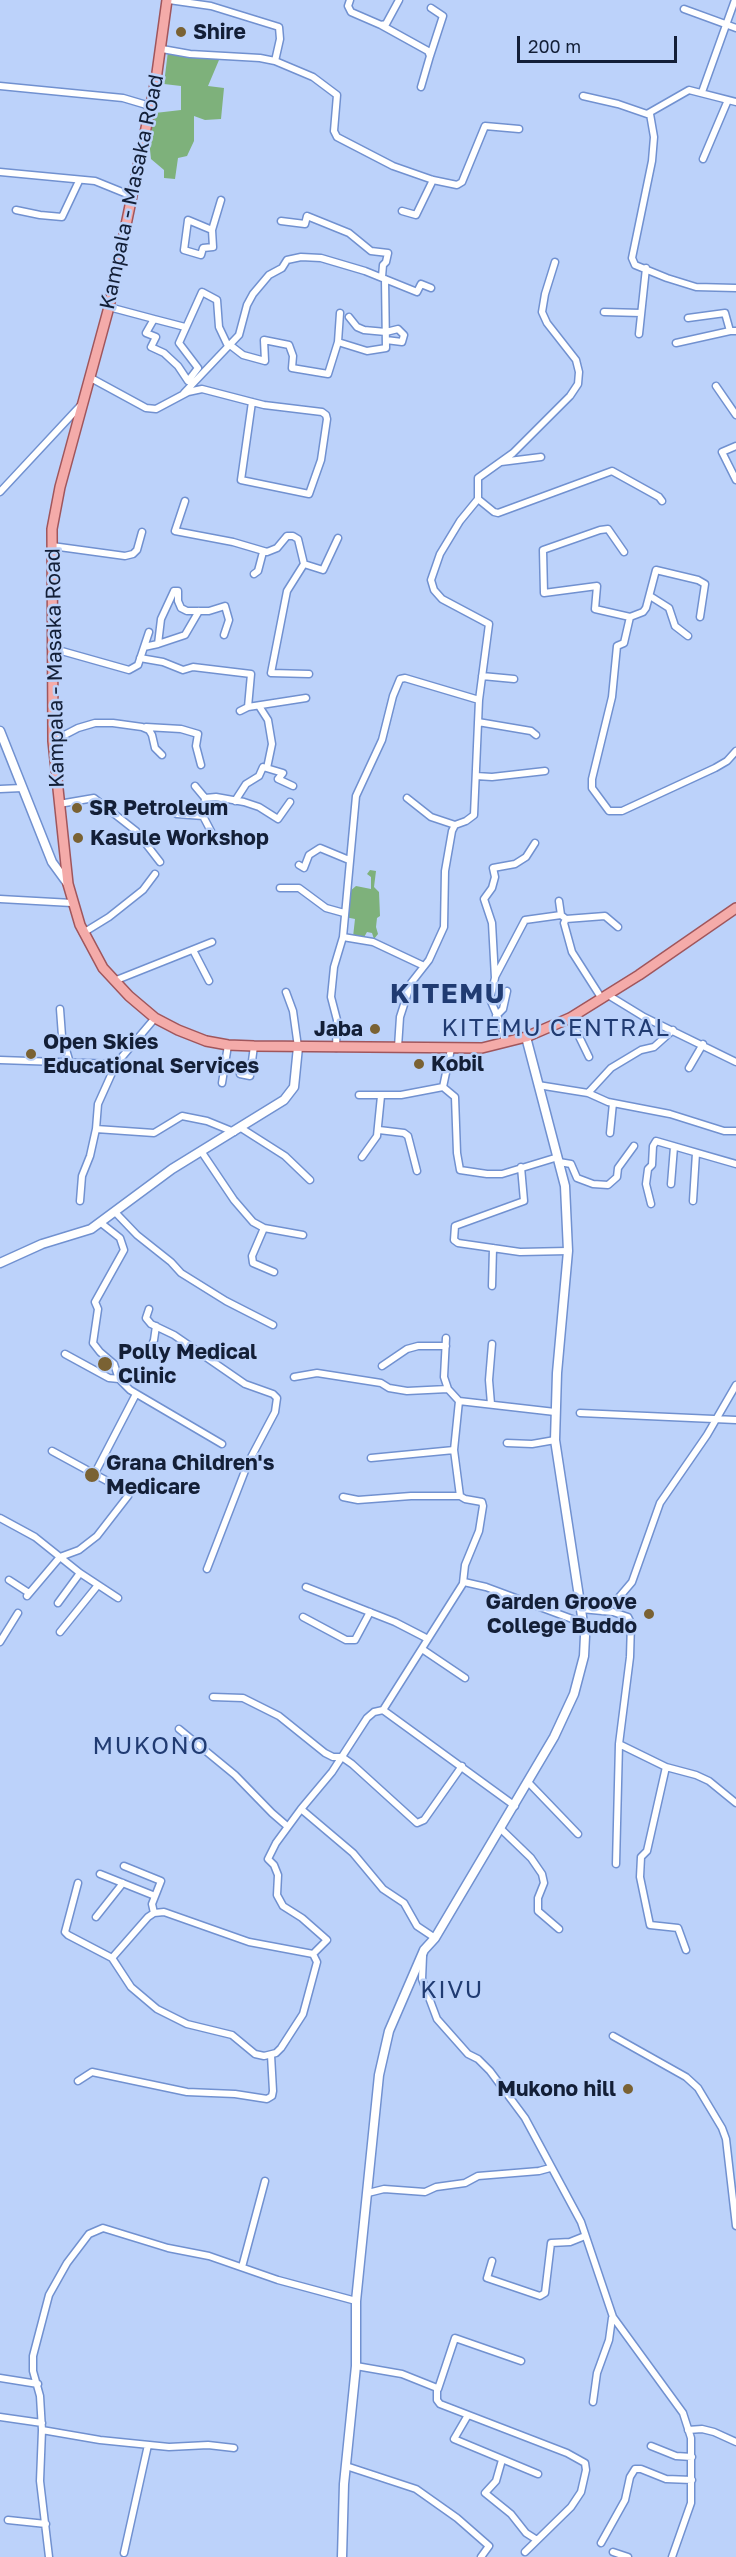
<!DOCTYPE html>
<html>
<head>
<meta charset="utf-8">
<style>
  body { margin:0 }
  #map { position:relative; width:736px; height:2557px; overflow:hidden; background:#bcd2fa; font-family:"Golos Text",sans-serif }
  canvas { display:block }
  .scale { position:absolute; left:517px; top:36px; width:160px; height:27px; box-sizing:border-box; border:3px solid #131f37; border-top:0; padding-left:8px; font-size:18px; line-height:21px; white-space:nowrap; color:#131f37; -webkit-text-stroke:4px #bcd2fa; paint-order:stroke }
</style>
</head>
<body>
<div id="map">
<canvas width="736" height="2557"></canvas>
<div class="scale">200 m</div>
</div>
<script>
const c = document.querySelector('canvas').getContext('2d');
c.lineJoin = 'round';
function fill(path, color) { c.fillStyle = color; c.fill(path, 'evenodd'); }
const shape = rows => new Path2D(rows.map(r => 'M' + r).join(''));
function stroke(path, color, width, dash) { c.strokeStyle = color; c.lineWidth = width; c.lineCap = dash ? 'butt' : 'round'; c.setLineDash(dash || []); c.stroke(path); }
function write(font, color, halo, rows, align = 'center') {
  c.font = font + ' "Golos Text",sans-serif'; c.lineWidth = 5; c.setLineDash([]); c.textBaseline = 'middle'; c.strokeStyle = halo; c.fillStyle = color; for (const [text, x, y, turn = 0] of rows) {
    c.save(); c.translate(x, y); c.rotate((+turn || 0) * Math.PI / 180); c.textAlign = isNaN(turn) ? turn : align; if (halo) c.strokeText(text, 0, 0); c.fillText(text, 0, 0); c.restore();
  }
}
fill(shape([
  [168,51,201,54,219,60,208,86,224,88,221,119,205,120,194,116,194,141,187,156,178,158,175,179,164,178,164,170,151,159,149,140,155,113,181,110,181,86,164,84],
  [370,870,376,871,374,887,379,892,380,916,377,918,376,927,378,934,374,939,372,933,367,932,363,939,353,937,355,919,345,917,349,892,356,886,371,889,371,877,367,874]
]), '#7eb17b');
const street = shape([
  [169,0,211,6,279,27,280,39,275,61],
  [350,0,348,6,351,12,381,25,386,24,399,0],
  [684,9,736,28],
  [381,25,428,51,430,56,421,87],
  [162,49,190,54,260,58,275,61,313,77,337,95,334,131,337,137,393,166,433,180,457,185,462,182,485,126,519,129],
  [430,56,443,16,431,8],
  [0,86,123,98,150,106],
  [702,92,735,0],
  [583,96,618,104,647,114,689,90,736,102],
  [650,114,654,137,652,161,632,258,635,265,667,278,696,287,736,288],
  [703,159,728,100],
  [0,172,95,181,132,196],
  [16,210,40,215,62,217,79,181],
  [402,211,416,215,433,180],
  [281,221,305,224,307,216,349,233,371,251,388,253,386,262,383,265,382,277],
  [212,230,188,220,184,250,201,255,203,248,213,247,212,230,221,200],
  [109,307,154,319],
  [604,312,641,313],
  [340,313,338,342,367,351,386,348,385,279],
  [349,317,357,327,364,330,386,332,398,329,404,335,402,342,386,340],
  [688,318,725,313,730,331],
  [185,327,154,319,146,333,156,337,151,347,164,353,178,366,188,381,198,368,179,343,202,292,217,300,219,327,228,346],
  [639,334,646,268],
  [676,343,730,331,736,331],
  [230,345,243,355,265,361,264,340,289,345,293,356,292,368,328,374,338,342],
  [89,377,146,408,156,409,188,392,202,389,252,402,264,405,322,412,326,415,327,419,321,460,309,494,241,480,252,402],
  [716,386,736,415],
  [184,393,239,335,247,305,253,294,269,275,282,268,287,260,301,257,321,258,365,271,417,292,421,284,431,288],
  [736,446,722,452,736,480],
  [501,462,541,457],
  [0,492,81,405],
  [478,499,494,512,498,513,612,471,659,497,662,501],
  [185,501,175,531,233,542,267,552,277,548,287,536,293,536,298,539,304,564,323,570,338,538],
  [52,546,125,556,133,554,137,550,142,532],
  [624,552,608,529,600,530,543,550,544,593,597,586,595,609,630,617],
  [304,564,287,591,271,673,309,674],
  [254,574,258,571,263,552],
  [174,591,178,591,178,601,181,608,187,611,209,611,225,606,229,620,224,635],
  [650,596,669,608,675,626,688,636],
  [700,617,705,584,698,580,656,570,646,608,643,612,630,617,624,643,617,646,612,697,592,779,592,788,609,811,622,811,715,768,727,761,736,751],
  [158,644,185,635,199,611],
  [144,647,158,644,161,619,174,591],
  [51,648,129,670,138,665,149,632],
  [140,658,163,662,183,670,193,667,251,674,248,707],
  [482,676,514,679],
  [259,706,268,720,272,744,267,768],
  [240,711,248,707,306,698],
  [478,722,531,731,536,735],
  [146,727,181,729,198,734,196,746,201,765],
  [53,741,78,728,95,723,113,723,142,727,149,730,152,735,155,748,162,755],
  [476,776,492,777,545,771],
  [195,786,205,798,203,816,215,839],
  [0,789,22,788],
  [205,798,216,797,244,802,259,807,278,819,290,802],
  [407,798,431,817,455,825],
  [235,801,246,784,259,776,263,767,283,773,278,779,293,786],
  [59,804,94,798,136,831,160,862],
  [170,810,177,814,203,816],
  [299,865,304,868,309,855,320,848,349,860],
  [280,888,299,888,326,908,344,913],
  [0,899,72,903],
  [559,901,561,915],
  [83,933,109,917,143,890,155,874],
  [193,950,209,981],
  [424,966,373,942,343,937,356,796,382,740,393,696,400,679,405,678,479,700],
  [495,977,525,920,561,915,566,919],
  [114,981,212,942],
  [286,992,293,1011,298,1047],
  [608,995,644,1017,736,1062],
  [602,999,572,952,564,923,566,919,605,916,618,927],
  [60,1009,62,1036,70,1063],
  [496,1016,503,1009,507,991],
  [570,1018,589,1057],
  [505,1043,502,1027,490,999,495,978,492,923,484,899,492,888,495,877,493,868,515,864,526,857,535,843],
  [398,1047,400,1017,411,983,429,960,444,927,445,871,452,831,455,825,466,821,474,815,479,700,489,624,442,599,434,590,431,580,440,554,460,521,478,499,478,478,513,453,570,396,578,384,579,372,576,360,547,323,542,312,545,294,555,262],
  [336,1048,337,1020,331,997,334,967,343,937],
  [451,1049,443,1087,455,1097,457,1153,460,1170,487,1174,502,1174,558,1157],
  [0,1060,116,1064,155,1018],
  [689,1068,703,1044],
  [240,1074,250,1076,254,1046],
  [222,1083,228,1045],
  [538,1085,588,1093,608,1102,670,1114,724,1131,736,1131],
  [588,1093,611,1068,641,1050,654,1047,673,1030],
  [359,1095,401,1095,443,1087],
  [241,1128,285,1156,310,1180],
  [96,1129,154,1133,182,1116,207,1121,234,1132],
  [379,1130,404,1133,408,1136,417,1171],
  [610,1133,613,1103],
  [201,1151,234,1200,253,1222,264,1228,303,1235],
  [362,1157,377,1136,381,1096],
  [559,1162,571,1164,577,1178,593,1184,608,1185,617,1177,618,1168,634,1146],
  [521,1167,524,1201,455,1226,454,1240,458,1243,520,1252,568,1251],
  [671,1184,674,1147],
  [80,1201,82,1176,90,1156,96,1129,98,1104,116,1064],
  [693,1201,696,1153],
  [651,1204,646,1184,648,1169,652,1165,653,1146,656,1141,736,1164],
  [115,1212,137,1235,171,1262,181,1273,226,1301,273,1325],
  [101,1223,120,1238,124,1250,95,1302,98,1309,93,1343,100,1352,114,1364,119,1379,130,1390,222,1444],
  [264,1228,252,1256,253,1263,274,1272],
  [492,1286,493,1248],
  [149,1309,146,1318,151,1324,174,1335,245,1384,273,1394,277,1398,275,1412,248,1463,207,1569],
  [446,1338,444,1377,448,1389],
  [65,1354,109,1378,119,1379],
  [148,1355,154,1340,156,1326],
  [382,1366,407,1349,418,1346,446,1346],
  [294,1377,317,1373,381,1383,389,1388,407,1391,448,1389,459,1401,555,1412],
  [491,1404,489,1380,492,1344],
  [580,1413,736,1420],
  [507,1443,532,1444,555,1440],
  [371,1458,454,1450],
  [95,1473,136,1394],
  [460,1496,465,1499,482,1502,483,1506,479,1531,465,1565,463,1583],
  [343,1497,358,1500,411,1496,460,1496,454,1450,459,1401],
  [0,1518,35,1537,80,1573,118,1598],
  [9,1580,29,1593],
  [306,1587,395,1622,428,1639],
  [27,1596,60,1557,79,1550,97,1536,128,1496,120,1488,52,1451],
  [58,1603,80,1573],
  [581,1609,613,1612,628,1617,631,1623,630,1657,619,1744,666,1767,696,1775,709,1781,736,1803],
  [602,1611,615,1602,632,1582,660,1503,707,1435,736,1385],
  [303,1617,346,1640,355,1640,370,1612],
  [60,1632,98,1585],
  [0,1642,18,1613],
  [422,1649,465,1678],
  [213,1697,243,1698,279,1716,325,1753,333,1757,342,1757,352,1764,417,1823,424,1820,462,1766],
  [383,1710,464,1582,486,1587,583,1623],
  [179,1729,235,1775,272,1813,287,1826],
  [666,1767,647,1851,641,1857,640,1877,650,1925,678,1928,686,1950],
  [528,1782,578,1834],
  [301,1809,332,1772,367,1718,374,1712,383,1710,515,1806],
  [501,1829,531,1858,542,1874,544,1883,538,1898,538,1911,559,1929],
  [616,1864,619,1744],
  [124,1866,161,1881,152,1904,154,1913],
  [100,1874,155,1896],
  [78,1883,65,1932,68,1935,112,1958,131,1987,157,2009,187,2024,232,2035,255,2054,264,2056,276,2053,281,2048,303,2014,317,1962,313,1954,327,1940,302,1918,283,1906,277,1895,278,1875,274,1865,268,1859,276,1843,301,1809,353,1853,383,1889,404,1903,417,1926,435,1938],
  [96,1917,123,1883],
  [423,1956,422,1979,437,2019,468,2054,478,2059,490,2071,525,2118,581,2222,613,2317,683,2413,691,2438,691,2503,672,2557],
  [112,1958,148,1917,154,1913,164,1912,249,1942,313,1954],
  [613,2036,686,2077,698,2088,722,2128,726,2139,736,2226],
  [78,2081,92,2072,187,2092,235,2094,267,2099,272,2096,273,2091,271,2055],
  [368,2193,384,2189,425,2192,436,2187,465,2183,478,2176,539,2171,550,2168],
  [492,2261,487,2278,540,2296,545,2293,551,2243,570,2242,585,2236],
  [242,2267,265,2181],
  [356,2366,402,2374,437,2388,437,2400,440,2404,567,2453,585,2463,586,2470,581,2492,571,2507,525,2552],
  [0,2378,38,2384],
  [438,2389,455,2338,521,2361],
  [593,2402,597,2373,609,2340,612,2318],
  [468,2415,454,2439,538,2474],
  [0,2417,42,2423],
  [42,2430,100,2440,169,2447,208,2445,234,2448],
  [688,2430,702,2429,714,2432,736,2442],
  [651,2446,676,2456,692,2457],
  [502,2460,496,2481,485,2493,511,2514,526,2533,537,2540],
  [346,2466,416,2489,457,2518,489,2546,481,2557],
  [8,2520,46,2524],
  [601,2543,625,2500,630,2477,635,2469,641,2469,666,2479,692,2480],
  [613,2552,628,2557],
  [124,2553,148,2445],
  [49,2557,40,2481,42,2430,40,2396,33,2371,33,2356,49,2295,67,2263,89,2234,103,2228,168,2248,209,2256,278,2280,356,2301]
]);
const secondary = shape([
  [0,731,52,862,68,884],
  [0,1263,42,1244,91,1229,172,1169,284,1100,294,1087,298,1047],
  [342,2557,344,2484,356,2366,356,2301,379,2075,389,2031,424,1950,435,1938,554,1737,574,1694,584,1656,585,1636,555,1440,557,1373,568,1251,565,1186,526,1037]
]);
const primary = shape([
  [167,0,156,80,109,307,60,487,52,529,53,741,68,884,80,925,103,968,129,996,155,1018,178,1030,206,1041,228,1045,254,1046,482,1048,526,1037,570,1018,639,975,736,908]
]);
stroke(street, '#7191d0', 9);
stroke(secondary, '#7191d0', 11);
stroke(primary, '#a0565c', 12);
stroke(street, '#fff', 6);
stroke(secondary, '#fff', 8);
stroke(primary, '#f4aba9', 9);
for (const [x, y, r, color] of [
  [181,32,6,"#7a6233"],
  [77,808,6,"#7a6233"],
  [78,838,6,"#7a6233"],
  [375,1029,6,"#7a6233"],
  [31,1054,6,"#7a6233"],
  [419,1064,6,"#7a6233"],
  [105,1364,8,"#7a6233"],
  [92,1475,8,"#7a6233"],
  [649,1614,6,"#7a6233"],
  [628,2089,6,"#7a6233"]
]) { const dot = new Path2D(); dot.arc(x, y, r, 0, 2 * Math.PI); c.fillStyle = color; c.fill(dot); stroke(dot, '#bcd2fa', 2); }
write('bold 21px', '#131f37', '#bcd2fa', [
  ["Shire",193,32],
  ["SR Petroleum",89,808],
  ["Kasule Workshop",90,838],
  ["Jaba",363,1029,"right"],
  ["Open Skies",43,1042],
  ["Educational Services",43,1066],
  ["Kobil",431,1064],
  ["Polly Medical",118,1352],
  ["Clinic",118,1376],
  ["Grana Children's",106,1463],
  ["Medicare",106,1487],
  ["Garden Groove",637,1602,"right"],
  ["College Buddo",637,1626,"right"],
  ["Mukono hill",616,2089,"right"]
], 'left');
write('21px', '#131f37', '#bcd2fa', [
  ["Kampala - Masaka Road",132,192,-78],
  ["Kampala - Masaka Road",55,668,-91]
]);
c.letterSpacing = '1.5px';
write('24px', '#203b72', '#bcd2fa', [
  ["KITEMU CENTRAL",556,1028],
  ["MUKONO",151,1746],
  ["KIVU",452,1990]
]);
c.letterSpacing = '0px';
c.letterSpacing = '1.5px';
write('bold 27px', '#203b72', '#bcd2fa', [
  ["KITEMU",448,994]
]);
c.letterSpacing = '0px';
</script>
</body>
</html>
